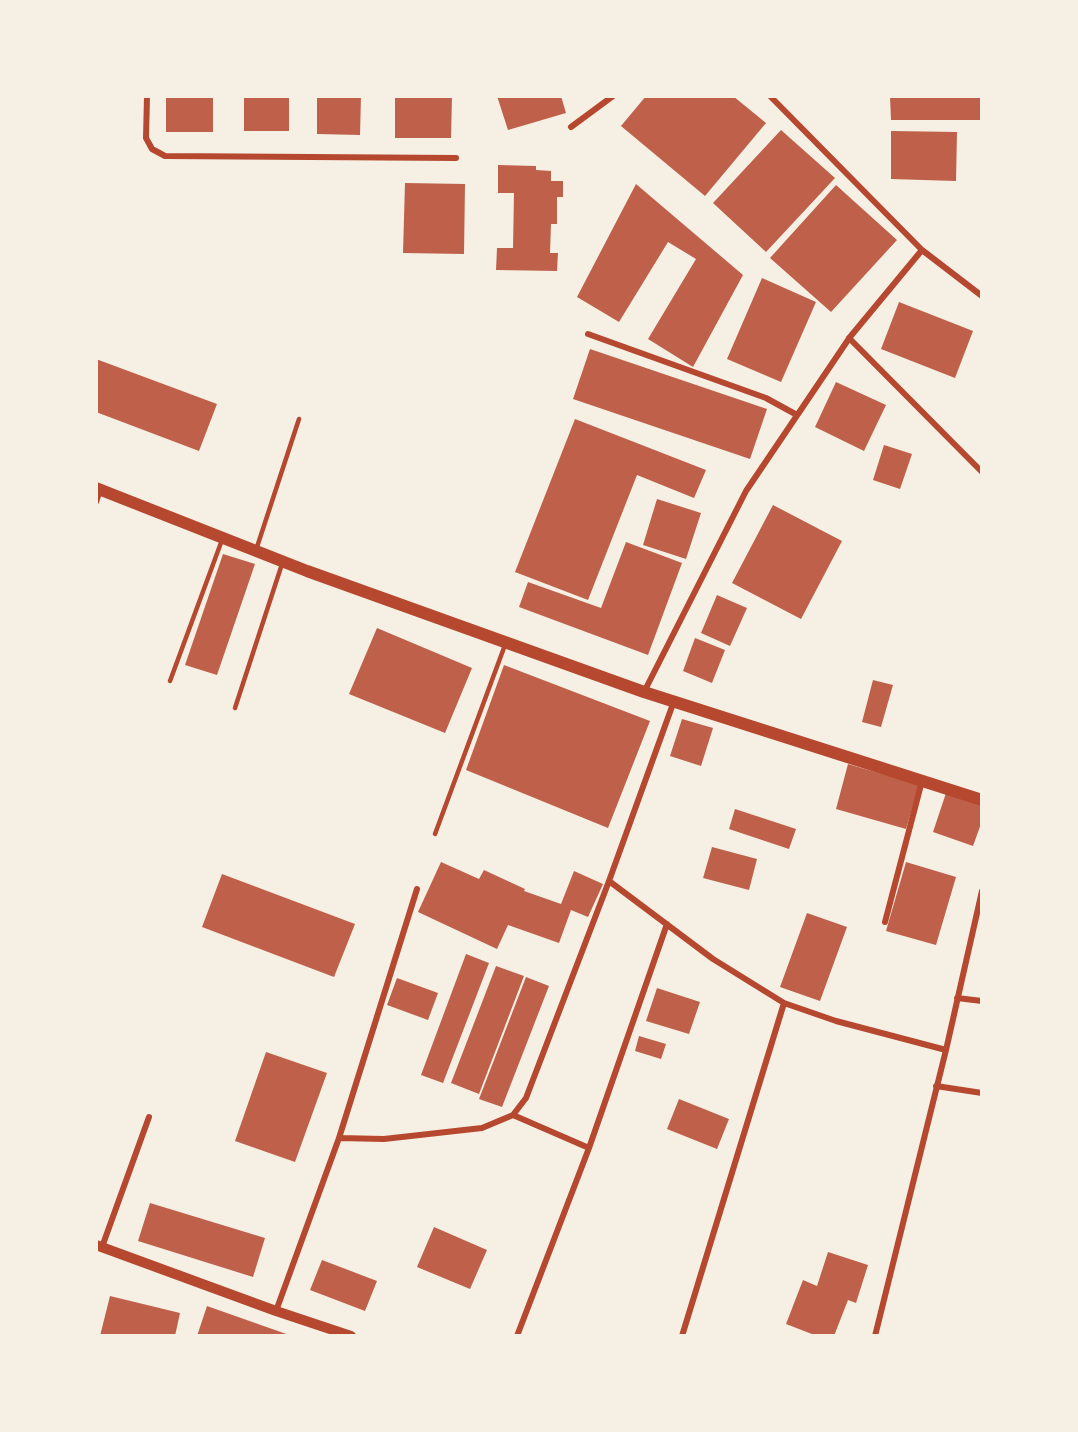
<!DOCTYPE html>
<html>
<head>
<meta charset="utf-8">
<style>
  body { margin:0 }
  #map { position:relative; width:1078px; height:1432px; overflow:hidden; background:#f6efe4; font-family:Montserrat,sans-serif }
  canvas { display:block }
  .frame { position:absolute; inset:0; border:98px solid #f6efe4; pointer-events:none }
</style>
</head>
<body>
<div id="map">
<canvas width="1078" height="1432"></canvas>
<div class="frame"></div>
</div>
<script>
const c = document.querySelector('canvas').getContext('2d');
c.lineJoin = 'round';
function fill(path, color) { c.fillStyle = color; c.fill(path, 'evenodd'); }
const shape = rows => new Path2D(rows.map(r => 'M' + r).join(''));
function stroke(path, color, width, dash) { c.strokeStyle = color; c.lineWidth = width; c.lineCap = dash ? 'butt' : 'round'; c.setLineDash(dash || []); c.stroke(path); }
fill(shape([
  [166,96,213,96,213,132,166,132],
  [244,96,289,96,289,131,244,131],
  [317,96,361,96,360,135,317,134],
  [395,96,452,96,451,138,395,138],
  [497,96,561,96,566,113,508,130],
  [646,96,733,96,766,123,705,196,621,126],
  [890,96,982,97,982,120,891,120],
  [781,130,835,178,766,252,713,203],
  [891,131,957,132,956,181,891,179],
  [498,165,536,166,536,170,551,171,551,181,563,181,563,197,557,197,557,224,551,224,550,253,558,253,557,271,496,270,497,248,513,248,514,193,498,193],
  [405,183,465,184,464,254,403,253],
  [636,184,743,275,693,367,648,339,696,259,668,242,619,322,577,297],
  [836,185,897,240,831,312,770,258],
  [762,278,816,302,781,382,727,359],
  [899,302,973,331,955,378,881,349],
  [590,349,767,409,750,459,573,399],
  [96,359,217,404,199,451,96,412],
  [836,382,886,405,864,451,815,427],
  [575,419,706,470,694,498,637,475,588,600,515,572],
  [884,445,912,454,900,489,873,480],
  [657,499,701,513,686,559,643,545],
  [773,505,842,541,801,619,732,583],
  [626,542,682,563,648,655,519,607,528,582,601,608],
  [223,554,255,564,217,675,185,665],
  [717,595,747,608,730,646,701,633],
  [377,628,472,668,445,733,349,694],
  [695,638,725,650,712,683,683,671],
  [504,665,650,721,608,828,466,770],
  [873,680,893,685,881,727,862,722],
  [682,719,713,728,701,766,670,756],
  [848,764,919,785,906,829,836,809],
  [946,793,982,805,982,821,973,846,933,832],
  [735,809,796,829,789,849,729,829],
  [712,847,757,859,749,890,703,878],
  [441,862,479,879,484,870,525,889,524,891,561,904,574,871,603,884,588,917,571,910,559,943,508,925,497,949,418,912],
  [906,862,956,877,936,945,886,931],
  [222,874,355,924,334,977,202,927],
  [807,913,847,927,820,1001,780,987],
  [466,954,489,963,443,1083,421,1075],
  [496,966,524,976,479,1094,451,1083],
  [526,977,549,986,502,1107,479,1099],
  [397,978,438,993,428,1020,387,1005],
  [657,988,700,1002,689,1034,646,1021],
  [639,1036,666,1044,661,1059,635,1051],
  [266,1052,327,1073,295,1162,235,1141],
  [679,1099,729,1119,717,1149,667,1129],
  [150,1203,265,1238,253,1277,138,1241],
  [434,1227,487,1250,470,1289,417,1267],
  [828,1252,868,1265,856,1303,848,1300,834,1336,817,1336,786,1324,803,1280,817,1286],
  [322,1260,377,1281,365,1311,310,1290],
  [110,1296,180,1313,175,1336,100,1336],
  [207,1306,292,1336,197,1336]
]), '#bf614a');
stroke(shape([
  [256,550,299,419],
  [170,681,222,540],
  [235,708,282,564],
  [435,834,505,645]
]), '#b5482f', 4.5);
stroke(shape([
  [147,96,146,138,152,149,165,156,456,158],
  [770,96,922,250,982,296],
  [571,127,613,96],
  [588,334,766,398,797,415],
  [849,338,982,472],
  [96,502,100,490],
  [644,692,746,491,850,337,922,250],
  [609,881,713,959,784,1003,836,1021,946,1050],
  [885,922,922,781],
  [957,998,982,1001],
  [936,1086,982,1093],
  [513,1115,589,1148],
  [339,1138,417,889],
  [102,1247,149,1117],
  [276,1311,339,1138,384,1139,482,1128,513,1115,526,1098,609,881,674,701],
  [517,1336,589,1148,667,924],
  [682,1336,784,1003],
  [875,1336,946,1050,982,891]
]), '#b5482f', 6);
stroke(shape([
  [96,1245,276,1311,351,1336]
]), '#b5482f', 10);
stroke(shape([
  [96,488,307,571,644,692,982,800]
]), '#b5482f', 12);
</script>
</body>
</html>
